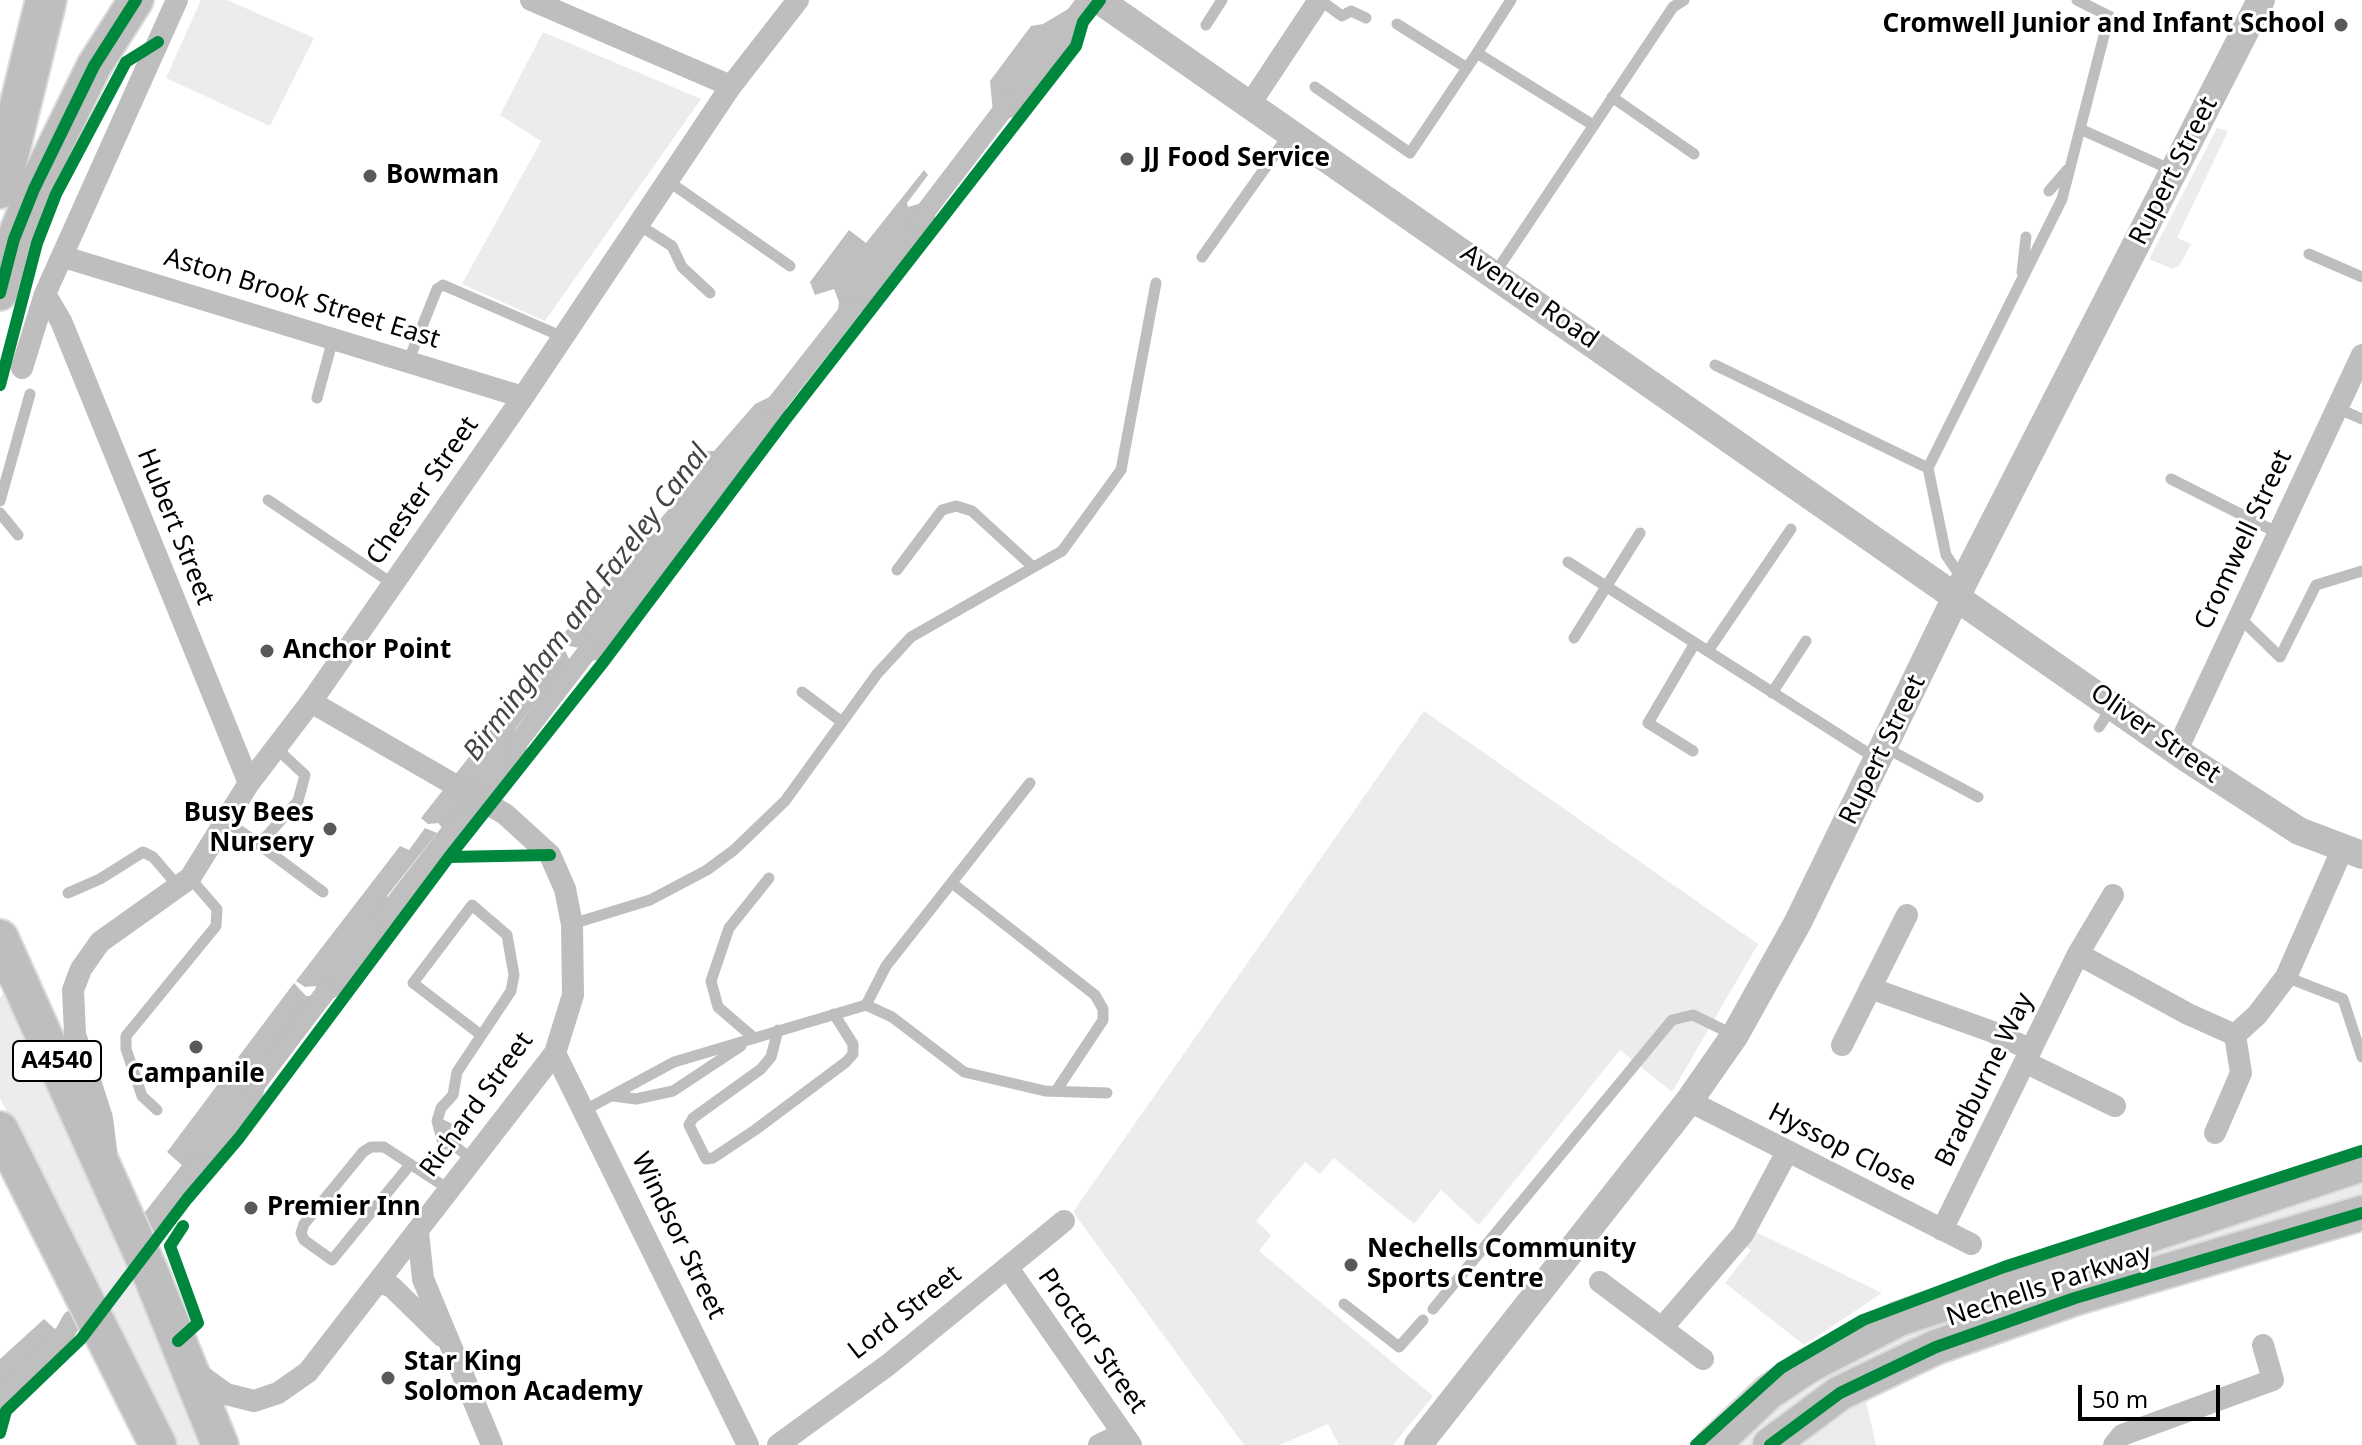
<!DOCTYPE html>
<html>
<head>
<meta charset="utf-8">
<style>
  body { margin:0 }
  #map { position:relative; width:2362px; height:1445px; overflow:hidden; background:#fff; font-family:"Noto Sans",sans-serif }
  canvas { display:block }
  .scale { position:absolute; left:2078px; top:1385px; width:142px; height:36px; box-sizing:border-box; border:4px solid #000; border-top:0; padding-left:10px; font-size:24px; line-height:28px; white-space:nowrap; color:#000; -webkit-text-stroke:6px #fff; paint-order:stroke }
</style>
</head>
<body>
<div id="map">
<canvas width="2362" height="1445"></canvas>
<div class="scale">50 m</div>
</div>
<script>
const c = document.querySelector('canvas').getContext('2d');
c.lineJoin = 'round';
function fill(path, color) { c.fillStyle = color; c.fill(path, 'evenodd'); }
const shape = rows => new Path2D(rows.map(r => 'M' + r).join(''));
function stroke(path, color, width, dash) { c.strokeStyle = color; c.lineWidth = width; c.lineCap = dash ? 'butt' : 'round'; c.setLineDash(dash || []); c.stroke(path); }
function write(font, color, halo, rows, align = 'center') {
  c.font = font + ' "Noto Sans",sans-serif'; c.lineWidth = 6; c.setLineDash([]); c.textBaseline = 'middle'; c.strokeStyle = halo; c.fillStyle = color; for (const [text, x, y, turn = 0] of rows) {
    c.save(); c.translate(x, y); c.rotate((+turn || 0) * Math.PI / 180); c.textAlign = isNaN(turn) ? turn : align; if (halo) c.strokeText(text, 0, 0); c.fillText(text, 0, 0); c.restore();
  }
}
fill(shape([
  [201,0,227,0,314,38,270,126,166,78],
  [543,32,701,99,545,321,462,284,541,141,500,115],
  [2217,128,2228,131,2177,238,2191,244,2179,266,2172,269,2149,259],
  [1424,711,1758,944,1672,1092,1620,1050,1479,1225,1441,1190,1414,1224,1334,1158,1320,1174,1305,1162,1256,1221,1271,1235,1259,1251,1433,1396,1393,1445,1339,1445,1328,1424,1280,1445,1244,1445,1073,1212],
  [8,987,205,1445,176,1445,0,1098,0,998],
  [2362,1175,2362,1201,2052,1298,1756,1445,1732,1445,1790,1389,1862,1348],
  [1754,1231,1882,1293,1804,1345,1725,1283,1751,1250,1743,1244],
  [1865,1397,1876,1445,1795,1445,1816,1425]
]), '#ececec');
fill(shape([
  [1075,0,1094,0,1081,18,1072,43,1016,116,994,123,990,81,1031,26,1043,24,1068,9],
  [924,170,928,175,907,203,908,207,935,199,935,222,863,311,835,330,839,302,834,289,815,295,810,282,849,230,866,243],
  [790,387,785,414,714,505,713,513,695,538,688,540,619,632,617,641,600,660,588,661,574,670,579,648,569,646,560,638,700,472,694,465,706,451,714,451,755,404],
  [565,651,570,660,515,729,516,733,530,727,526,753,469,825,443,842,445,831,438,823,428,824,421,818,546,659,555,652],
  [425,828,437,833,387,896,388,904,401,896,395,924,341,994,312,1011,316,986,305,987,296,981,400,846,409,850],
  [294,983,306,996,312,996,253,1072,254,1077,268,1067,262,1102,215,1163,182,1183,185,1168,167,1152],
  [44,1319,56,1330,0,1388,0,1359]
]), '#bfbfbf');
stroke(shape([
  [919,220,1009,102],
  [775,406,851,309],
  [515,746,590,648],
  [384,918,460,820],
  [252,1089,327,990],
  [135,1241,197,1162],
  [0,1401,65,1333,72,1320]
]), '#bfbfbf', 20);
const primary = shape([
  [0,293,14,239,34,189,94,66,136,0],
  [1713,1445,1769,1392,1808,1366,1899,1319,2362,1164],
  [1770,1445,1840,1393,1936,1347,2075,1298,2362,1213]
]);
const trunk = shape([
  [0,938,150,1272,220,1445],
  [0,1130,158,1445]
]);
const motorway = shape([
  [0,188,46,0]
]);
stroke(primary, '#dbdbdb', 38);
stroke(trunk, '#dbdbdb', 40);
stroke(motorway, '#dbdbdb', 44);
stroke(shape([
  [1320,0,1342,16,1351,11,1366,18],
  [1511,0,1477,53,1593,125],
  [2077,0,2109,16,2080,129,2174,171],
  [1397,24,1467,68],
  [1206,25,1222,0],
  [1315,87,1410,153,1477,53],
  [1612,97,1694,154],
  [668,181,790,266],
  [2049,191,2067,170],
  [639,225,672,246,682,267,710,293],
  [2309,254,2362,277],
  [1202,257,1290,133],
  [2022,272,2026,237],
  [1495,273,1673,7,1684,0],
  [408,362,437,289,443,285,563,337],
  [1715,365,1928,468],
  [317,398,333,339],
  [2337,408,2362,419],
  [2171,479,2278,533],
  [268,500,393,584],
  [0,501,30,394],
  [0,513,18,535],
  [1568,562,1877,759],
  [897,570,942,510,956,506,972,511,1033,567],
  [1963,580,1946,555,1928,468,2062,199,2080,129],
  [2239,617,2280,657,2316,585,2362,571],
  [1574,638,1640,533],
  [1708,651,1791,529],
  [802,692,842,722],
  [1772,693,1806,641],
  [2099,727,2112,707],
  [1884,747,1978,797],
  [1693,751,1648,723,1695,643],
  [226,821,253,840,265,838,298,801,305,775,276,748],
  [253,840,323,892],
  [952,883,1095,995,1103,1009,1103,1020,1056,1091],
  [68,893,100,879,143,852,153,857,179,887],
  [572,924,650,900,707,870,734,850,785,801,877,674,911,637,1062,551,1121,470,1156,283],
  [2286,977,2343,999,2362,1057],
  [866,1005,886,966,1030,783],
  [778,1030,771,1057,761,1069,693,1118,689,1125,706,1159,713,1158,755,1130,846,1062,853,1054,853,1044,834,1014],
  [754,1038,718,1007,711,981,729,928,769,878],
  [613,1096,636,1099,673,1091,741,1046],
  [157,1110,142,1096,126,1049,126,1036,216,926,217,909,190,878],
  [585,1110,674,1062,866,1005,892,1017,964,1072,1045,1091,1107,1093],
  [438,1123,454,1131,456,1147],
  [473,1160,456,1147,443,1143,437,1121,441,1108,453,1095,457,1072,511,991,514,975,507,935,472,905,413,983,481,1035],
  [409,1166,332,1260,304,1240,301,1233,304,1224,363,1152,371,1147,384,1147,450,1190],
  [1344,1304,1399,1347,1423,1320],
  [1433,1309,1672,1020,1693,1015,1734,1035]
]), '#bebebe', 11);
stroke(shape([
  [531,0,731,86],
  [1250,104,1319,0],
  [64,257,523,397],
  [45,294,61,321,249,783],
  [22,368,45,294,177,0],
  [2177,750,2362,355],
  [2078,954,2113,895],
  [1870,988,1993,1032,2031,1050],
  [2235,1035,2257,1015,2286,977,2342,850],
  [1842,1045,1907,915],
  [555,1053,748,1445],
  [2025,1062,2115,1106],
  [1689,1101,1971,1244],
  [2215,1133,2241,1073,2235,1035],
  [106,1150,102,1118,75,1034,73,990,81,969,100,942,190,878,249,783,311,702,523,397,731,86,798,0],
  [1942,1230,2078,954,2188,1014,2235,1035],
  [418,1232,423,1279,492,1445],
  [1008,1268,1131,1445],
  [379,1282,392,1287,442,1336],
  [1600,1282,1703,1359],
  [1662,1328,1743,1234,1787,1152],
  [193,1370,226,1394,254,1401,278,1393,308,1372,555,1053,573,995,572,924,565,889,550,855,505,814,311,702],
  [778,1445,888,1365,1064,1221],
  [1099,1445,1122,1434],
  [2114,1445,2122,1435,2273,1380,2263,1345]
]), '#bebebe', 22);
stroke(shape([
  [1099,0,2188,759,2299,831,2362,855],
  [1418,1445,1689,1101,1735,1035,1798,922,1964,581,2261,0]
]), '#bebebe', 28);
stroke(primary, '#bebebe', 34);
stroke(trunk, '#bebebe', 36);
stroke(motorway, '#bebebe', 40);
stroke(shape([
  [0,293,14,239,34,189,94,66,136,0],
  [0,385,37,243,56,194,126,62,158,42],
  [449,857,550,855],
  [178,1341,198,1323,170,1246,183,1226],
  [0,1433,6,1411,81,1339,187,1199,239,1138,449,857,605,660,786,419,1076,46,1083,22,1100,0],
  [1696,1445,1781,1368,1863,1320,2004,1267,2362,1151],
  [1770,1445,1840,1393,1936,1347,2075,1298,2362,1213]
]), '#00873e', 12);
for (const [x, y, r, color] of [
  [2341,25,8,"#595959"],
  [1127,159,8,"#595959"],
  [370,176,8,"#595959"],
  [267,651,8,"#595959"],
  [330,829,8,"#595959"],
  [196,1047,8,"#595959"],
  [251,1208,8,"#595959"],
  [1351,1265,8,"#595959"],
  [388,1378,8,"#595959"]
]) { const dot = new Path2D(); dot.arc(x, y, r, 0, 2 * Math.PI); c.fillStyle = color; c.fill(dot); stroke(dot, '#fff', 3); }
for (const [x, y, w] of [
  [57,1061,88]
]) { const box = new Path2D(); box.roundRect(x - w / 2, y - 20, w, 40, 6); c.fillStyle = '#fff'; c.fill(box); stroke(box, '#000', 2); }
write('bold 24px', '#000', null, [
  ["A4540",57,1061]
]);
write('bold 26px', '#000', '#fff', [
  ["Cromwell Junior and Infant School",2325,25,"right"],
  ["JJ Food Service",1143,159],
  ["Bowman",386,176],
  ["Anchor Point",283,651],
  ["Busy Bees",314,814,"right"],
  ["Nursery",314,844,"right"],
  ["Campanile",196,1075,"center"],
  ["Premier Inn",267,1208],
  ["Nechells Community",1367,1250],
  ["Sports Centre",1367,1280],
  ["Star King",404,1363],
  ["Solomon Academy",404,1393]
], 'left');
write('26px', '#000', '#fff', [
  ["Rupert Street",2174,171,-63],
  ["Avenue Road",1529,297,35],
  ["Aston Brook Street East",302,299,17],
  ["Chester Street",423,491,-55],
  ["Hubert Street",175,527,68],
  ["Cromwell Street",2244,540,-65],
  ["Oliver Street",2155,734,35],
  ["Rupert Street",1883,750,-64],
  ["Bradburne Way",1985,1080,-64],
  ["Richard Street",477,1105,-54],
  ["Hyssop Close",1842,1148,27],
  ["Windsor Street",678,1236,64],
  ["Nechells Parkway",2049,1286,-18],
  ["Lord Street",905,1313,-38],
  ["Proctor Street",1092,1341,55]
]);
write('italic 28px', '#444', '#fff', [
  ["Birmingham and Fazeley Canal",587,603,-53]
]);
</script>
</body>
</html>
